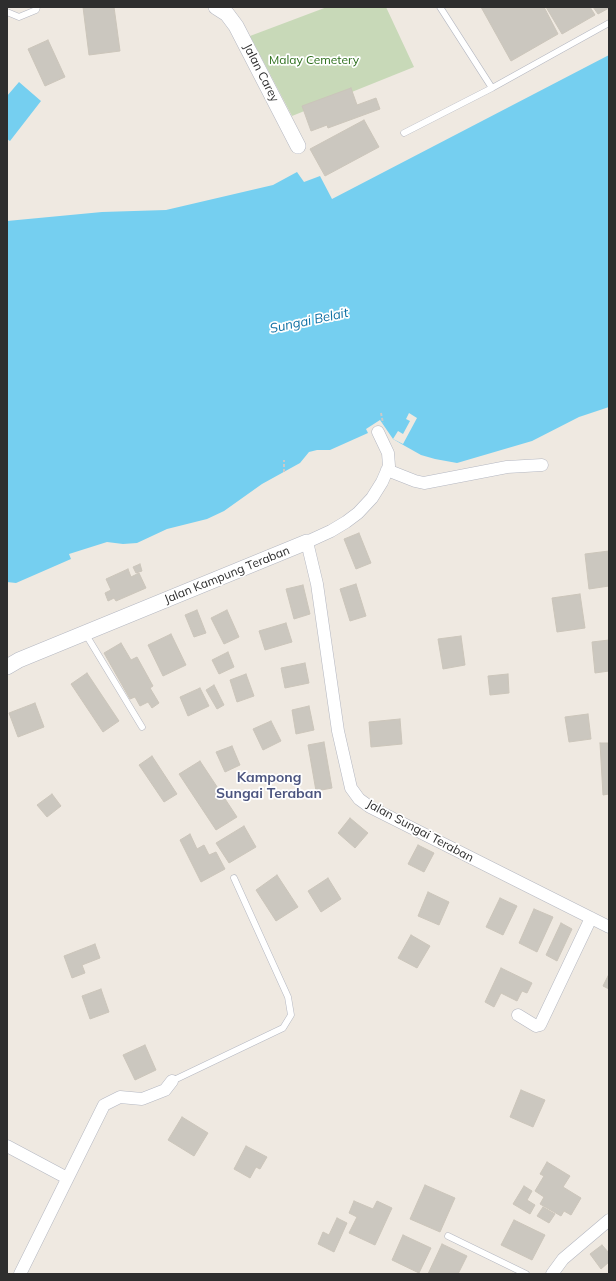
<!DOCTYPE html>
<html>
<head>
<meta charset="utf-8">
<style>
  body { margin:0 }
  #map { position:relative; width:616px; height:1281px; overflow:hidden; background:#efe9e1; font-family:Mulish,sans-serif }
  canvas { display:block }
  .frame { position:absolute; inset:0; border:8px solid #2e2e2e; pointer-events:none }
</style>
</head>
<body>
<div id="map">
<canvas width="616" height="1281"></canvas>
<div class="frame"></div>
</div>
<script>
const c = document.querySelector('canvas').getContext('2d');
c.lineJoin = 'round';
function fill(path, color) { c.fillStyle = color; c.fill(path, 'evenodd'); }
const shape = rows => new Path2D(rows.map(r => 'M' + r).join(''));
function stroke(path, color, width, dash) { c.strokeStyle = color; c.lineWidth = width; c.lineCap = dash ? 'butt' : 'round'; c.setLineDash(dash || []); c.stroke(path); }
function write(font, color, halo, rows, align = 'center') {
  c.font = font + ' Mulish,sans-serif'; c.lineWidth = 3.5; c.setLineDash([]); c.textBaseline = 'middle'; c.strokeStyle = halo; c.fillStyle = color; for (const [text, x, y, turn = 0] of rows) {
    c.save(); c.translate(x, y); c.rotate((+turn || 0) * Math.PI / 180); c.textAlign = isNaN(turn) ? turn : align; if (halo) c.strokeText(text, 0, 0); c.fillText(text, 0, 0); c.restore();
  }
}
fill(shape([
  [327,7,386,7,414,67,292,116,250,36]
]), '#c8d9b8');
fill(shape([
  [609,55,609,407,579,417,532,441,457,463,435,459,421,455,405,446,393,439,380,420,366,429,368,433,330,450,317,450,309,452,300,463,262,484,224,511,207,519,167,529,137,543,123,544,107,542,69,554,71,559,16,583,7,582,7,221,102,212,166,210,273,185,297,172,304,182,320,176,332,199],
  [19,82,41,101,10,141,7,139,7,96]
]), '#75cff0');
fill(shape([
  [409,413,417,418,403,444,393,439,398,431,403,434,410,421,406,419]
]), '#efe9e1');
const building = shape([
  [83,7,114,7,120,51,89,55,83,7],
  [481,7,544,7,558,34,511,61,481,7],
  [546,7,590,7,595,15,562,34,546,7],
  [593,7,609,7,609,8,598,14,593,7],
  [48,40,65,77,45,86,28,49,48,40],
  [351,88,357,105,376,98,380,109,328,128,327,125,311,131,302,106,351,88],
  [364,120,379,147,325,176,310,149,364,120],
  [359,533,371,563,356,569,344,539,359,533],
  [609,551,609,586,589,589,585,554,609,551],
  [140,564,142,571,136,573,133,567,140,564],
  [128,569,131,577,139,573,146,588,116,601,114,598,108,601,105,593,111,590,106,579,128,569],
  [356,584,366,616,350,621,340,589,356,584],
  [303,585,310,614,294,619,286,589,303,585],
  [580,594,585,628,557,632,552,598,580,594],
  [197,610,206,633,194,637,185,615,197,610],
  [227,610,239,637,224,644,211,618,227,610],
  [286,623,292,642,265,650,259,631,286,623],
  [171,634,186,665,163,676,148,645,171,634],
  [461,636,465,665,443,669,438,639,461,636],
  [609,640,609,671,595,673,592,642,609,640],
  [121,643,131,660,137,657,153,686,150,688,159,703,152,708,148,702,140,706,135,697,130,699,104,653,121,643],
  [228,652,234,667,219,674,212,660,228,652],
  [305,663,309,683,285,688,281,668,305,663],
  [87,673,119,721,103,732,71,684,87,673],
  [246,674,254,696,237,702,230,680,246,674],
  [508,674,509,693,490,695,488,676,508,674],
  [214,685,224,705,217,709,206,690,214,685],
  [200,688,209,706,188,716,180,697,200,688],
  [35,703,44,727,18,737,9,713,35,703],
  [309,706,314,730,296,734,292,710,309,706],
  [588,714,591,739,569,742,565,717,588,714],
  [400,719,402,744,371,747,369,722,400,719],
  [271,721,281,741,263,750,253,729,271,721],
  [324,742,332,788,316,791,308,745,324,742],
  [600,743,609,743,609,794,603,795,600,743],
  [232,746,240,765,225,772,216,752,232,746],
  [152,756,177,794,164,802,139,765,152,756],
  [200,761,237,817,216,830,179,774,200,761],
  [52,794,61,806,47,817,37,805,52,794],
  [350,818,368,833,355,848,338,833,350,818],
  [244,826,256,847,229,863,216,843,244,826],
  [190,834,197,849,204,845,209,855,216,852,225,869,201,882,180,840,190,834],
  [418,845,434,853,424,872,408,864,418,845],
  [277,875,298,907,276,921,256,890,277,875],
  [328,878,341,899,321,912,308,891,328,878],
  [428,892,449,902,439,925,418,916,428,892],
  [500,898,517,906,503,935,486,927,500,898],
  [534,909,553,917,537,952,519,943,534,909],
  [561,923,572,929,557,961,546,955,561,923],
  [411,935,430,946,417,968,398,958,411,935],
  [95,944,100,958,82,965,85,973,72,978,64,956,95,944],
  [501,968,532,983,527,993,522,991,517,1001,501,993,494,1007,485,1002,501,968],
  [609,974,609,989,603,986,609,974],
  [101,989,109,1012,90,1019,82,996,101,989],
  [145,1045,156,1070,135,1080,123,1055,145,1045],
  [521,1090,545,1100,533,1127,510,1117,521,1090],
  [182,1117,208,1133,194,1156,168,1140,182,1117],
  [246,1146,267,1157,260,1169,256,1167,250,1178,234,1169,246,1146],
  [547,1162,570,1176,563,1187,581,1198,571,1215,564,1211,561,1216,540,1204,544,1197,535,1191,544,1176,540,1174,547,1162],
  [425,1185,455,1198,440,1232,410,1219,425,1185],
  [524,1186,532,1191,527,1200,535,1205,530,1214,513,1204,524,1186],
  [354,1201,373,1209,377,1201,392,1208,375,1245,349,1233,357,1217,349,1213,354,1201],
  [543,1207,555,1214,549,1223,537,1216,543,1207],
  [337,1218,347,1223,334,1252,318,1244,323,1232,329,1235,337,1218],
  [514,1220,545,1235,532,1260,501,1245,514,1220],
  [403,1235,431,1248,419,1273,392,1260,403,1235],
  [442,1244,467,1256,458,1274,428,1274,442,1244],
  [602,1245,609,1253,609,1262,601,1269,590,1254,602,1245]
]);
fill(building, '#cbc7bf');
stroke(building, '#cbc5ba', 1);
const service = shape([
  [440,7,492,88,609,23],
  [7,12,19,17,36,10,37,7],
  [404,133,492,88],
  [85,633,142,727],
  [172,1081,283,1028,291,1015,288,997,234,878],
  [448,1236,526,1274]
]);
const minor = shape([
  [378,432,388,453,389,466,382,482,372,498,358,513,346,522,331,531,307,542,317,584,338,731,351,788,359,799,370,807,609,927],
  [387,470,415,481,424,483,507,467,542,465],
  [518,1015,536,1026,540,1025,591,918],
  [7,1146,67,1178],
  [20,1274,104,1105,120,1097,142,1099,165,1090,172,1081],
  [552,1274,563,1259,609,1220]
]);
const tertiary = shape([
  [216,7,227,14,236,26,298,146],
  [7,667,19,660,307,542]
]);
stroke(service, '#b4b7c1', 7);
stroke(minor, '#b4b7c1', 13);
stroke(tertiary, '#b4b7c1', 16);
stroke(shape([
  [381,413,383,423],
  [284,472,284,460]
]), '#c9c9c9', 2, [3, 2]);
stroke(service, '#fff', 6);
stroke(minor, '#fff', 12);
stroke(tertiary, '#fff', 15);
write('12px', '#2c6e1b', '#fff', [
  ["Malay Cemetery",314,60]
]);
write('12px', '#2e2e2e', '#fff', [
  ["Jalan Carey",261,73,63],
  ["Jalan Kampung Teraban",227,575,-22],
  ["Jalan Sungai Teraban",420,831,28]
]);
write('italic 13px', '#0d6fa3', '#fff', [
  ["Sungai Belait",309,321,-12]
]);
write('bold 14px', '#4d5680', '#fff', [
  ["Kampong",269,778],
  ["Sungai Teraban",269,794]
]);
</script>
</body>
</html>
